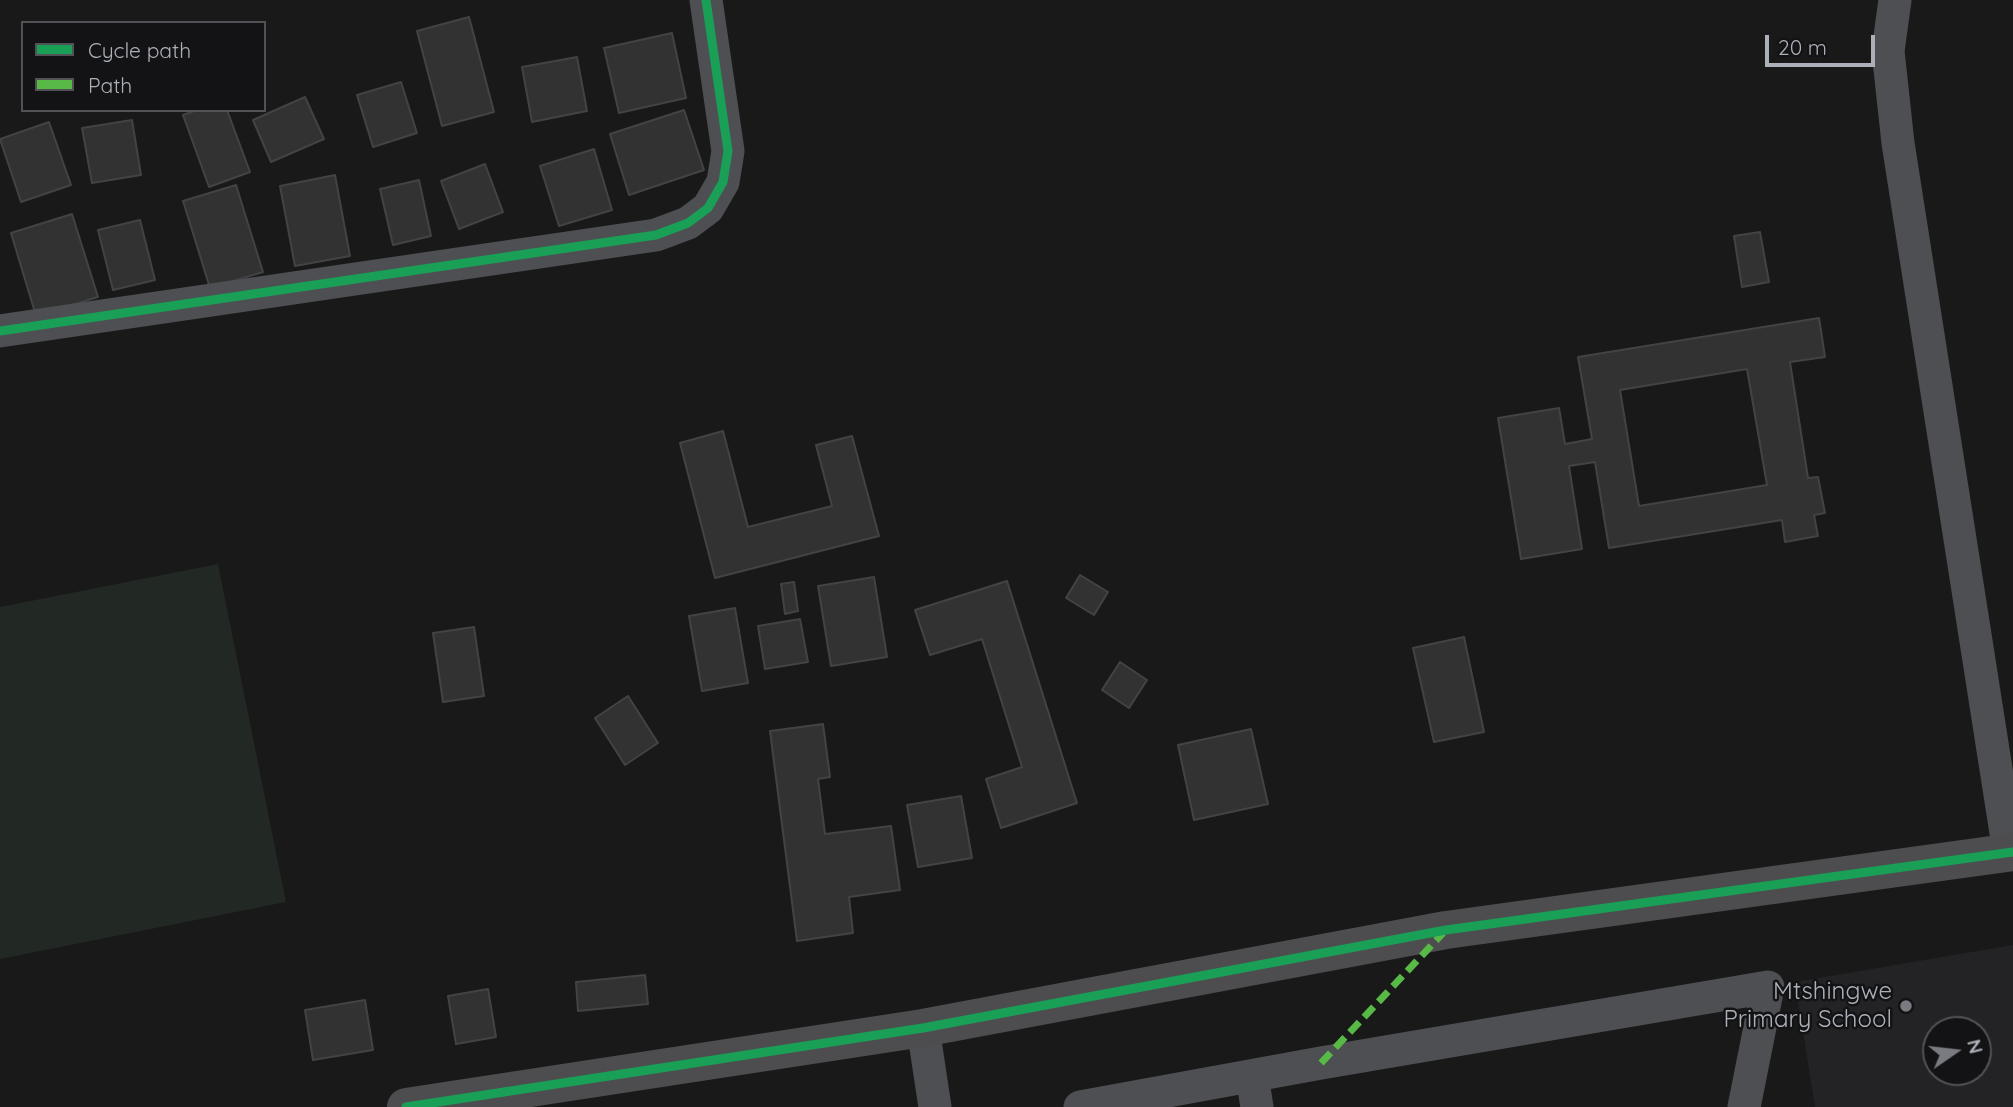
<!DOCTYPE html>
<html>
<head>
<meta charset="utf-8">
<style>
  body { margin:0 }
  #map { position:relative; width:2013px; height:1107px; overflow:hidden; background:#191919; font-family:Quicksand,sans-serif }
  canvas { display:block }
  .legend { position:absolute; left:21px; top:21px; width:245px; height:91px; box-sizing:border-box; background:#131315; border:2px solid #505256; margin:0; padding:9px 12px; list-style:none; font-size:21px; color:#acb0b8 }
  .legend li { display:flex; align-items:center; gap:14px; height:35px }
  .legend b { width:35px; border:2px solid #505256 }
  .north { position:absolute; left:1922px; top:1016px; width:70px; height:70px; box-sizing:border-box; background:#131315; border:2px solid #505256; border-radius:50%; rotate:76deg; font-size:19px; font-weight:700; line-height:28px; text-align:center; color:#acb0b8 }
  .north::after { content:''; display:block; margin:auto; width:24px; height:32px; background:#797b80; clip-path:polygon(50% 0,100% 100%,50% 72%,0 100%) }
  .scale { position:absolute; left:1765px; top:35px; width:110px; height:32px; box-sizing:border-box; border:4px solid #acb0b8; border-top:0; padding-left:9px; font-size:21px; line-height:24px; white-space:nowrap; color:#acb0b8; -webkit-text-stroke:5px #131315; paint-order:stroke }
</style>
</head>
<body>
<div id="map">
<canvas width="2013" height="1107"></canvas>
<ul class="legend">
<li><b style="height:9px;background:#1a9f57"></b>Cycle path</li>
<li><b style="height:9px;background:#58b947"></b>Path</li>
</ul>
<div class="north">N</div>
<div class="scale">20 m</div>
</div>
<script>
const c = document.querySelector('canvas').getContext('2d');
c.lineJoin = 'round';
function fill(path, color) { c.fillStyle = color; c.fill(path, 'evenodd'); }
const shape = rows => new Path2D(rows.map(r => 'M' + r).join(''));
function stroke(path, color, width, dash) { c.strokeStyle = color; c.lineWidth = width; c.lineCap = dash ? 'butt' : 'round'; c.setLineDash(dash || []); c.stroke(path); }
function write(font, color, halo, rows, align = 'center') {
  c.font = font + ' Quicksand,sans-serif'; c.lineWidth = 5; c.setLineDash([]); c.textBaseline = 'middle'; c.strokeStyle = halo; c.fillStyle = color; for (const [text, x, y, turn = 0] of rows) {
    c.save(); c.translate(x, y); c.rotate((+turn || 0) * Math.PI / 180); c.textAlign = isNaN(turn) ? turn : align; if (halo) c.strokeText(text, 0, 0); c.fillText(text, 0, 0); c.restore();
  }
}
fill(shape([
  [2013,945,2013,1107,1815,1107,1795,982],
  [1936,1030,1978,1030,1978,1072,1936,1072]
]), '#232325');
fill(shape([
  [218,564,286,902,0,959,0,607]
]), '#222823');
const building = shape([
  [469,17,494,112,442,126,417,31,469,17],
  [672,33,686,98,619,113,604,48,672,33],
  [577,57,587,111,532,122,522,67,577,57],
  [401,82,417,133,373,147,357,95,401,82],
  [305,97,324,139,271,162,253,120,305,97],
  [197,110,227,110,250,172,209,187,183,115,197,110],
  [684,110,704,170,629,195,610,134,684,110],
  [132,120,141,175,92,183,82,128,132,120],
  [49,122,71,185,21,202,0,139,49,122],
  [594,149,612,210,559,226,540,166,594,149],
  [485,164,503,212,459,229,441,181,485,164],
  [335,175,350,256,295,266,280,186,335,175],
  [419,180,431,236,393,245,380,189,419,180],
  [236,185,263,272,210,288,183,201,236,185],
  [72,214,98,297,36,316,11,233,72,214],
  [140,220,155,280,113,290,98,230,140,220],
  [1760,232,1769,282,1742,287,1734,236,1760,232],
  [1819,318,1825,357,1790,362,1808,478,1818,477,1825,513,1814,515,1818,536,1785,542,1782,520,1609,548,1595,462,1569,466,1582,549,1521,559,1498,418,1559,408,1565,444,1592,439,1578,357,1819,318],
  [1747,369,1767,485,1639,506,1620,390,1747,369],
  [723,431,748,527,832,506,816,445,852,436,879,536,715,578,680,443,723,431],
  [1080,575,1108,592,1094,615,1066,598,1080,575],
  [874,577,887,657,831,666,818,586,874,577],
  [1007,581,1077,803,1001,828,986,779,1022,767,982,639,930,655,915,610,1007,581],
  [794,582,798,611,785,614,781,584,794,582],
  [735,608,748,683,702,691,689,616,735,608],
  [800,619,808,662,765,669,758,626,800,619],
  [474,627,484,696,443,702,433,633,474,627],
  [1464,637,1484,732,1434,742,1413,648,1464,637],
  [1120,662,1147,680,1129,708,1102,690,1120,662],
  [628,696,658,743,625,765,595,718,628,696],
  [823,724,830,777,818,779,825,834,891,826,900,890,849,897,853,933,797,941,770,731,823,724],
  [1251,729,1268,804,1194,820,1178,745,1251,729],
  [961,796,972,858,918,867,907,805,961,796],
  [645,975,648,1004,578,1011,576,982,645,975],
  [488,989,496,1037,456,1044,448,996,488,989],
  [365,1000,373,1050,313,1060,305,1010,365,1000]
]);
fill(building, '#323233');
stroke(building, '#424345', 2);
stroke(shape([
  [1895,0,1888,51,1898,143,2009,852],
  [0,331,656,235,688,223,708,208,723,182,728,151,706,0],
  [923,1028,935,1107],
  [1252,1076,1257,1107],
  [1080,1107,1321,1063,1768,987,1744,1107]
]), '#4e4f52', 33);
stroke(shape([
  [406,1107,923,1028,1446,930,2013,852]
]), '#4d4d4f', 38);
stroke(shape([
  [1321,1063,1443,933]
]), '#58b947', 7, [14, 7]);
stroke(shape([
  [0,331,656,235,688,223,708,208,723,182,728,151,706,0],
  [406,1107,923,1028,1446,930,2013,852]
]), '#1a9f57', 9);
for (const [x, y, r, color] of [
  [1906,1006,7,"#797b80"]
]) { const dot = new Path2D(); dot.arc(x, y, r, 0, 2 * Math.PI); c.fillStyle = color; c.fill(dot); stroke(dot, '#131315', 2.5); }
write('24px', '#acb0b8', '#131315', [
  ["Mtshingwe",1892,992],
  ["Primary School",1892,1020]
], 'right');
</script>
</body>
</html>
